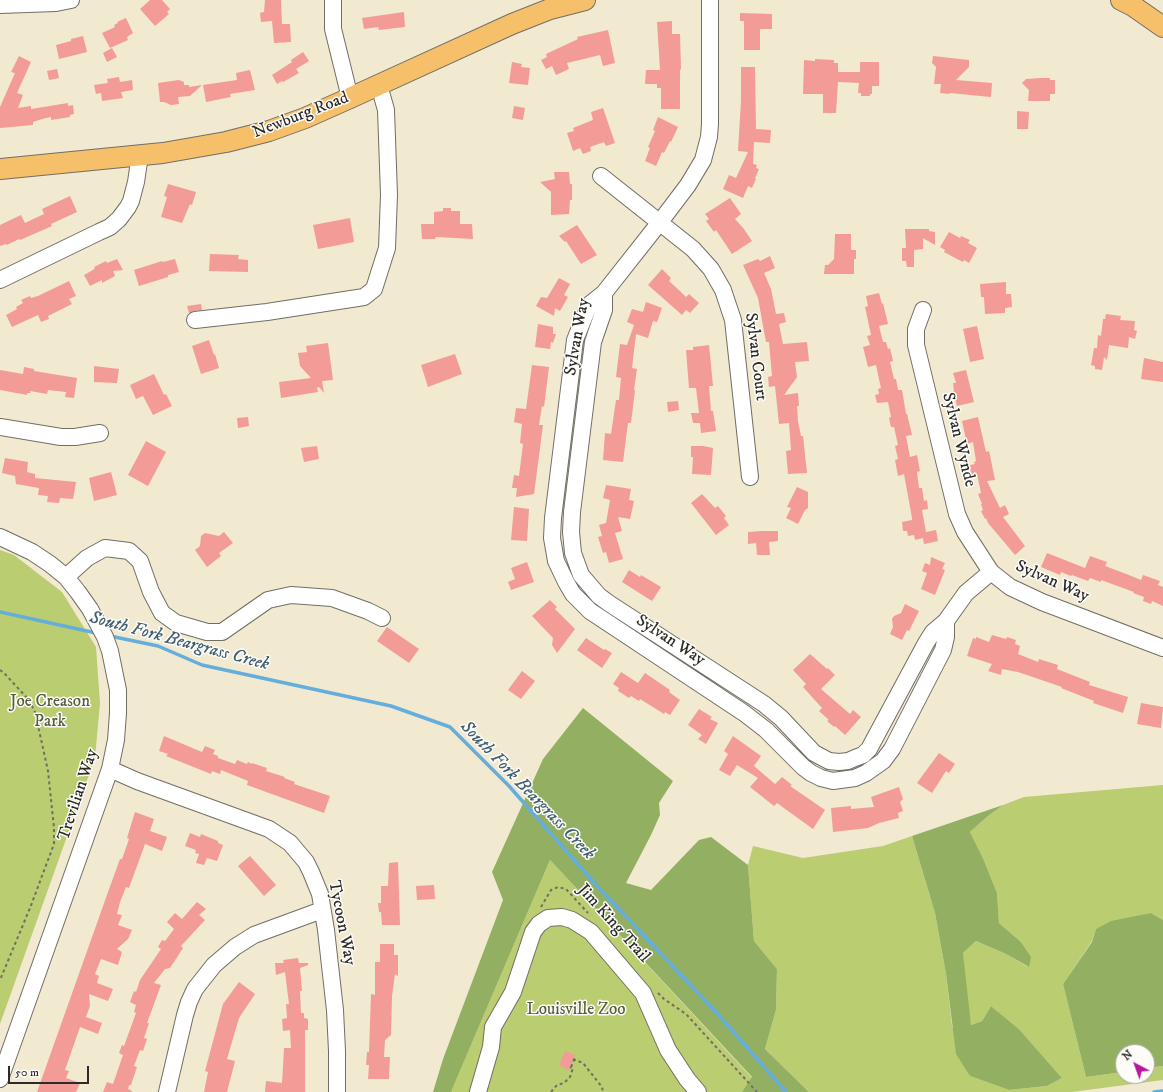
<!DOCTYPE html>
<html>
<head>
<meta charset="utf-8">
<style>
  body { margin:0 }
  #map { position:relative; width:1163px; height:1092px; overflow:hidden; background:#f2e9d1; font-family:"IM FELL DW Pica",serif }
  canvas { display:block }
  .north { position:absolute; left:1115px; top:1044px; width:40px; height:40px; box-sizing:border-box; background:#fdfcf7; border:1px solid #a9a8a5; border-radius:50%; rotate:319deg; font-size:11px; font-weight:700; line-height:16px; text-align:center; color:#2b2b2b }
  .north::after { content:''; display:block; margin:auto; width:14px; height:18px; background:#b5179e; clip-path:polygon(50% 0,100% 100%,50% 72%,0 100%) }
  .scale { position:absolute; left:8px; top:1066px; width:81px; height:18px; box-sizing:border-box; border:2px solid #2b2b2b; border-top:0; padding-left:5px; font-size:12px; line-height:14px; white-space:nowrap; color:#2b2b2b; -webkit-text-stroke:3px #fdfcf7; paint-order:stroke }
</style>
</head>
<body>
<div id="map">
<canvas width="1163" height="1092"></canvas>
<div class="north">N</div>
<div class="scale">50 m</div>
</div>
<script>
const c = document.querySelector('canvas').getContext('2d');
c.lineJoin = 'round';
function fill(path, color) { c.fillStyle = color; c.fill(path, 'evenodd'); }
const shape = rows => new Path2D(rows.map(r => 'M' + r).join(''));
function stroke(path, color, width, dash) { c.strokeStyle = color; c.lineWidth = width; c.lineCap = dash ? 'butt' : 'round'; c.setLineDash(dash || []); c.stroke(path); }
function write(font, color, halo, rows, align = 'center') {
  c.font = font + ' "IM FELL DW Pica",serif'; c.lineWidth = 3; c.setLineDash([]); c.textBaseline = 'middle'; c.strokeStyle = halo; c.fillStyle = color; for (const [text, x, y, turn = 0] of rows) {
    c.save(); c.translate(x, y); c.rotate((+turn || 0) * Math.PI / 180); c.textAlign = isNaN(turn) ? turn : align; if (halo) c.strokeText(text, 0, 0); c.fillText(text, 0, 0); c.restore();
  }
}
fill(shape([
  [0,550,14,555,62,592,96,647,100,703,95,758,0,1024],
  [1163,785,1163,920,1151,913,1096,929,1092,941,1063,984,1086,1077,1123,1072,1123,1076,1147,1076,1147,1068,1163,1066,1163,1080,1072,1092,809,1092,765,1049,776,1010,777,969,754,941,748,865,753,846,803,858,883,846,912,836,935,913,946,974,952,1026,970,1076,1009,1090,1047,1086,1062,1078,1019,1029,991,1006,982,1021,971,1025,965,990,963,953,976,941,1006,954,1028,967,1020,941,999,923,997,893,983,858,970,832,988,816,1003,805,1024,797],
  [550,860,765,1092,451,1092]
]), '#bacd70');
fill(shape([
  [583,708,673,781,659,803,660,815,651,835,626,883,651,890,699,840,711,837,748,865,754,941,777,969,776,1010,765,1049,809,1092,742,1092,752,1077,550,860,451,1092,433,1092,443,1059,503,900,492,872,543,759],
  [1003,805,988,816,970,832,983,858,997,893,999,923,1020,941,1031,957,1029,967,1006,954,976,941,963,953,971,1025,982,1021,991,1006,1019,1029,1062,1078,1047,1086,1009,1090,970,1076,956,1054,946,974,935,913,912,836],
  [1151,913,1163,920,1163,1066,1147,1068,1147,1052,1123,1052,1123,1072,1086,1077,1063,984,1092,942,1096,929,1111,921]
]), '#93b062');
stroke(shape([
  [0,612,96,633],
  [110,636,158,646,202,665,391,706,450,727,509,786,598,887,715,1011,786,1092],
  [1154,1092,1163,1091]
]), '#63aedc', 3.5);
fill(shape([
  [150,0,162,0,170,9,167,12,169,14,155,26,140,9],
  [265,0,281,0,282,24,290,24,291,42,274,43,272,21,261,22,260,13,264,12],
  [404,12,405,27,379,30,378,27,364,29,362,18],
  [740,13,772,14,772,29,760,29,760,50,744,50,744,21,740,21],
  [126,18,133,33,127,37,128,40,110,48,102,33,115,27,114,25,118,23,117,22],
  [672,21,672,34,680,34,681,69,680,70,680,109,661,109,661,88,657,88,657,84,645,84,646,70,660,70,657,22],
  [608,30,615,63,603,66,600,55,567,63,569,69,556,75,552,66,546,69,541,60,547,57,546,54,578,39,577,37],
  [83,36,87,52,59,59,56,45,71,41,71,39],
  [112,48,117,57,107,62,103,53],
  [303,52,309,61,296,69,299,73,283,82,282,81,277,84,272,75,292,62,291,60],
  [19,56,31,62,17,93,23,95,18,108,31,106,31,109,68,103,68,106,73,105,74,114,70,115,70,117,51,120,51,117,42,119,33,122,33,125,0,128,0,107,15,73,11,72],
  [933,56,969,60,969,67,956,80,992,83,991,97,950,93,949,94,940,93,941,84,934,84,936,67,932,63],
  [815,59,834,60,834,63,838,63,838,72,860,72,860,62,879,62,879,86,872,86,872,94,870,94,870,96,861,96,861,93,858,93,859,83,838,82,836,113,823,113,823,94,803,94,804,60,815,61],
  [512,62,522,64,521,67,530,68,528,85,509,83],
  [741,67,755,67,756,129,771,130,770,143,754,142,753,164,757,165,756,168,759,169,755,178,756,179,752,188,748,186,743,198,723,189,729,175,736,178,748,152,738,151,741,101],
  [57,69,59,78,49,80,47,71],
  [250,70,255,90,230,94,231,97,206,102,203,85,237,80,236,73],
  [119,77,120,82,132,80,133,90,121,92,123,98,102,101,101,93,96,94,94,85,108,83,107,79],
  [1041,78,1050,78,1050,80,1055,80,1055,94,1050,94,1050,101,1028,101,1029,90,1022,83,1026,79],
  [179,80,184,82,184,85,189,85,189,87,202,85,190,96,178,97,179,104,171,105,164,102,160,102,158,83],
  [514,106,525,108,523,120,512,118],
  [603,108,615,143,606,146,604,142,590,147,591,151,583,154,580,148,573,151,567,133,574,131,573,128,593,120,591,112],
  [1017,111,1029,112,1028,129,1017,129],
  [658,117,678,127,671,142,670,141,664,153,662,152,656,166,645,161,650,148,648,147,655,131,653,130],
  [554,172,569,172,570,184,572,184,572,200,570,200,569,214,551,215,551,192,540,182,555,179],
  [168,184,196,192,192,205,190,204,182,223,161,217,167,197,164,196],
  [70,196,77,212,51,224,52,226,20,240,19,239,7,245,6,244,0,246,0,225,21,215,25,223,44,214,42,209],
  [730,198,741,214,735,219,744,229,752,241,732,254,716,230,714,232,706,221,709,219,705,214],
  [443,208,451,208,451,211,460,211,460,224,472,224,473,239,436,237,435,239,422,239,421,224,434,224,434,212,443,211],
  [350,218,354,242,318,249,313,225],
  [577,225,597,255,581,264,566,241,565,242,559,236],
  [905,229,929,229,929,231,935,232,935,245,923,238,923,249,914,250,914,267,907,267,906,261,902,261,902,248,906,248],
  [949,232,960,238,961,236,970,240,968,243,977,248,969,263,964,260,963,262,957,259,944,252,945,250,940,247],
  [835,234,851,234,851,250,856,250,856,259,854,259,854,274,824,274,825,265,828,265,834,259],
  [210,254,239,255,238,259,248,260,248,272,209,271],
  [770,256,775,268,764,273,771,289,776,314,784,313,786,322,779,324,783,344,807,342,809,361,795,362,797,377,784,395,798,393,799,406,797,406,798,421,801,436,803,436,807,473,788,474,786,451,791,450,789,423,779,424,775,386,769,387,768,377,772,376,769,342,766,342,758,298,743,265,758,259,760,261],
  [117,259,123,270,113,271,115,276,102,283,102,280,90,286,84,275,93,270,95,268,94,267,106,261,107,263],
  [175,259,179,272,168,275,168,277,139,286,134,270,162,261,163,262],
  [662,269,671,278,669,281,680,291,686,297,689,294,699,303,690,313,686,310,682,315,648,285],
  [559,278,570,284,564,295,568,297,560,311,555,308,554,316,536,306,541,297,547,298],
  [69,281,76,296,69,299,72,304,48,316,49,319,41,322,38,315,12,327,6,315,17,309,16,307,23,303,21,300,30,296,31,298,38,296],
  [1006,282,1006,294,1011,294,1012,307,1005,308,1005,313,985,314,984,297,981,297,980,284],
  [879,293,882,304,883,303,888,324,879,326,883,342,886,342,888,349,890,348,893,361,890,362,894,379,896,379,898,390,902,390,906,414,907,414,912,435,906,436,910,457,917,455,920,471,917,472,919,488,922,488,924,501,927,500,928,509,922,510,926,532,936,530,938,541,924,544,923,538,915,540,914,535,908,536,907,531,903,531,902,522,912,520,912,518,904,474,898,476,895,460,898,459,895,446,898,445,894,427,891,427,889,418,891,417,888,402,877,403,875,395,879,394,878,389,881,388,880,384,876,365,868,367,863,347,870,345,867,336,871,335,865,307,868,306,866,296],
  [646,302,662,308,657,322,653,321,648,338,636,334,632,368,637,369,634,390,635,390,631,423,628,423,623,462,603,460,605,433,611,434,616,400,619,400,621,378,616,377,620,344,627,345,634,325,627,322,632,309,643,312],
  [201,304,202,310,194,311,189,313,187,306],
  [1106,314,1121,316,1120,320,1135,321,1134,330,1137,331,1135,339,1129,337,1128,348,1109,345,1107,360,1104,357,1102,370,1095,369,1095,366,1091,365,1094,348,1097,348,1098,335,1101,336,1103,319,1105,319],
  [538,324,553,327,553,334,556,334,553,343,551,342,550,349,535,347],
  [977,326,984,359,970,362,963,329],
  [209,340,214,355,215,354,219,368,201,374,192,346],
  [328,343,333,380,322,381,324,393,319,387,317,388,318,392,281,398,279,382,311,378,300,366,298,353,307,352,306,346],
  [709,345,713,386,709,386,710,399,711,411,713,411,716,431,701,433,700,423,693,423,691,413,699,413,696,388,689,388,686,350,693,350,693,347],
  [455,354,462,374,428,387,421,365],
  [1144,358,1163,362,1163,382,1141,379],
  [532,365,549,367,544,407,542,406,539,425,543,425,534,494,516,497,517,488,512,488,514,475,519,476,523,444,520,443,522,424,514,422,516,408,526,409],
  [94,366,119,369,117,383,94,382],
  [24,367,34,369,34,371,77,378,74,398,65,397,66,392,48,390,47,394,30,391,30,393,27,393,27,395,0,390,0,370,23,374],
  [966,370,974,402,957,406,953,391,954,390,953,383,956,383,953,373],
  [154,374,164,395,166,394,172,406,153,415,143,396,136,399,130,385],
  [678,401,679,410,668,412,667,402],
  [248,417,249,426,238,428,237,418],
  [978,417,986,452,989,451,995,480,987,481,1000,508,1005,505,1009,514,1003,517,1025,546,1015,555,988,523,986,518,985,519,981,511,983,510,981,504,982,504,978,494,981,493,977,474,971,475,970,465,975,464,974,462,976,461,973,442,967,444,962,421],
  [146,441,166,452,148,486,128,475],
  [317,446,319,459,304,462,301,448],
  [691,446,703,446,713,448,711,475,692,474,693,457,691,457],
  [5,458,28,462,27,472,35,474,35,478,76,482,73,499,60,498,59,503,47,502,48,496,38,495,39,488,16,484,15,476,2,473],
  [111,472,117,495,94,501,89,478],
  [606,485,631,489,629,500,634,501,630,519,618,517,622,531,615,533,623,559,609,563,606,552,603,553,598,537,602,536,599,525,606,523,610,500,603,498],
  [797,487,808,492,808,508,805,510,798,524,786,518,791,508,787,507],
  [702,494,715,508,718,506,726,516,724,518,729,525,716,535,691,503],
  [514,507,529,509,527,541,511,540],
  [762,531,778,531,778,541,769,542,770,555,757,555,756,543,748,544,748,532],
  [224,532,233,543,219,553,221,556,207,567,195,550,200,546,201,536,205,533,219,536],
  [1047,553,1085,568,1090,556,1107,562,1105,566,1129,575,1141,580,1143,575,1160,581,1158,585,1163,587,1163,606,1152,601,1151,604,1143,601,1144,597,1133,593,1134,592,1101,580,1101,582,1090,578,1088,581,1072,575,1071,576,1061,572,1060,575,1041,567],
  [931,557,945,563,942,569,945,570,935,595,921,589,927,573,922,571,925,563,930,565],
  [527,562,534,582,511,590,508,582,515,579,511,568],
  [629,570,640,577,641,575,661,587,652,601,622,582],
  [550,600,557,607,555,609,575,629,557,653,552,645,553,638,532,616],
  [905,604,919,611,909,631,907,630,902,640,890,634,893,627,892,619,894,616,901,613],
  [387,627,419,649,409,663,377,641],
  [992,635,1006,639,1007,637,1016,640,1015,644,1020,646,1018,654,1038,662,1039,659,1058,665,1057,669,1090,682,1089,685,1128,697,1123,713,1093,703,1094,701,1061,688,1062,687,1018,672,1002,669,1001,675,988,671,992,664,967,656,973,638,976,639,976,637,989,642],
  [586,638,604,650,605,649,612,653,602,668,577,650],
  [810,654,827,669,828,668,835,675,821,689,850,714,853,710,861,717,845,735,835,726,834,727,827,721,829,720,819,711,822,708,803,687,806,684,793,670],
  [522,671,535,681,521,699,508,690],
  [621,672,638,683,645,673,670,690,669,692,680,700,670,715,665,712,664,714,640,699,639,701,631,696,629,698,618,691,619,688,613,684],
  [1141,703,1163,707,1161,728,1137,724],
  [699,709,712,717,710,719,718,723,706,744,698,739,702,735,688,725],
  [164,736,202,752,205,746,215,750,213,754,218,756,218,758,235,764,237,760,247,764,248,762,252,764,252,763,267,768,266,771,285,777,284,778,295,782,294,784,330,796,324,813,247,785,248,781,221,770,220,774,212,771,211,774,166,756,168,754,159,751],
  [733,736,761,756,754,766,775,784,782,777,792,785,790,786,825,810,813,829,777,803,774,806,750,787,758,778,737,765,730,776,719,770,728,754,724,751],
  [939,753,955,764,949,773,946,771,932,793,917,783],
  [899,787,903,799,900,802,903,811,898,813,899,818,879,823,868,828,833,832,831,808,851,806,851,809,874,807,871,797],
  [135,812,154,819,150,831,167,837,162,851,145,844,129,888,126,887,120,902,117,914,122,915,118,925,132,930,128,939,117,949,122,952,118,965,101,959,95,974,99,976,97,983,113,989,108,1001,89,994,90,1006,86,1017,102,1023,98,1034,80,1027,65,1070,69,1071,66,1078,80,1083,76,1092,37,1092,108,892,120,859,122,859,129,839,127,838],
  [190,833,200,837,201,834,218,841,218,843,223,845,217,861,207,858,204,865,196,863,199,854,195,853,196,850,185,846],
  [250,856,276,885,264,896,238,866],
  [398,862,400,925,382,925,381,912,379,912,378,903,381,903,381,886,388,886,389,863],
  [434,885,435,899,417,900,416,886],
  [197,902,206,909,199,915,205,920,181,946,183,948,170,968,165,969,154,983,161,985,147,1023,149,1023,144,1038,147,1039,143,1051,140,1050,134,1066,137,1067,131,1085,129,1085,128,1089,132,1091,132,1092,103,1092,107,1082,113,1084,123,1055,119,1053,122,1045,124,1046,136,1013,134,1012,136,1005,130,1002,134,991,136,992,140,980,161,949,158,947,162,940,165,941,174,929,167,922,175,913,182,919],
  [380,944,394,944,394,955,398,955,398,976,395,974,392,996,391,1035,385,1040,384,1057,390,1057,389,1079,368,1079,369,1065,366,1065,367,1052,369,1052,371,994,375,995,375,962,380,962],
  [298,958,299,963,308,963,308,965,300,968,302,991,300,991,301,1013,304,1013,304,1018,308,1019,308,1030,305,1030,305,1092,265,1092,266,1081,282,1083,284,1048,291,1048,290,1030,283,1031,282,1019,287,1018,286,1004,289,1004,285,972,276,975,275,963,284,963,283,960],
  [239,982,255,994,239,1018,227,1059,235,1061,227,1092,204,1092,208,1072,205,1071,223,1004],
  [565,1051,575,1055,569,1070,559,1065]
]), '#f39b96');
const minor = shape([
  [333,0,333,29,350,98],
  [710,0,710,124,709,137,703,160,688,185,660,222,604,293,589,305,575,340,553,518,552,538,556,561,566,582,573,594,590,611,744,713,766,730,803,767,811,773,821,778,833,781,855,778,866,773,883,761,892,749,943,650,946,637,946,621],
  [0,5,56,3,71,0],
  [601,176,693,249,711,269,723,290,733,320,750,477],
  [0,280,99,232,110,227,119,219,128,207,131,201,136,182,140,155],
  [604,293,604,310,593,342,572,512,571,532,573,553,581,575,599,596,610,604,764,704,781,718,814,753,829,761,839,762,848,761,855,758,863,755,869,749,926,643,933,632,946,621,966,593,991,572],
  [923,310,916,329,916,345,957,514,965,532,991,572,1010,587,1042,602,1163,648],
  [195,320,267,312,364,297,374,289,387,248,389,195,386,110,379,85],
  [0,427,61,437,75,437,100,433],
  [0,537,32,552,50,564,66,577,78,592,90,609,105,637,110,651,118,690,118,713,116,740,110,769,0,1079],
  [66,577,87,558,105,548,129,551,140,561,151,592,162,613,176,623,207,632,222,632,268,600,291,595,332,598,368,611,382,618],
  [110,769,137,781,269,829,290,843,306,862,311,872,320,894,326,930,335,1010,337,1051,337,1092],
  [167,1092,185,1015,189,1002,195,989,214,965,235,947,254,935,322,910],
  [478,1092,491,1047,493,1027,513,992,533,932,539,924,548,918,562,917,572,920,591,932,643,993,668,1050,687,1079,698,1092]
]);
const major = shape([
  [1121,0,1133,6,1163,27],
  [0,169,163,153,226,142,269,131,305,118,350,98,512,24,550,9,585,0]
]);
stroke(minor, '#716e65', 18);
stroke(major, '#716e65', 22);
stroke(shape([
  [0,670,4,673,29,700,35,712,48,771,54,828,54,844,30,908,0,980],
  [541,907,551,890,558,887,566,889,588,913],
  [658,993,664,999,686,1014,757,1092],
  [573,1059,583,1063,602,1087,603,1092],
  [571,1067,574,1060],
  [551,1092,557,1085,564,1083,570,1077,573,1068,570,1067]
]), '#716e65', 2, [3, 3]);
stroke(minor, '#fff', 16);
stroke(major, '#f6c06b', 20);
write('17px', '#2b2b2b', '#fdfcf7', [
  ["Newburg Road",301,116,-21],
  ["Sylvan Way",578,337,-80],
  ["Sylvan Court",755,357,83],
  ["Sylvan Wynde",958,440,76],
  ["Sylvan Way",1052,582,24],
  ["Sylvan Way",670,641,33],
  ["Trevilian Way",79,795,-72],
  ["Tycoon Way",341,923,79],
  ["Jim King Trail",613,924,48]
]);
write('17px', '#565c40', '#fdfcf7', [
  ["Joe Creason",50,702],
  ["Park",50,722],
  ["Louisville Zoo",576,1010]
]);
write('italic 18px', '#415f72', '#fdfcf7', [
  ["South Fork Beargrass Creek",179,642,15],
  ["South Fork Beargrass Creek",527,791,46]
]);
</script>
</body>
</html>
